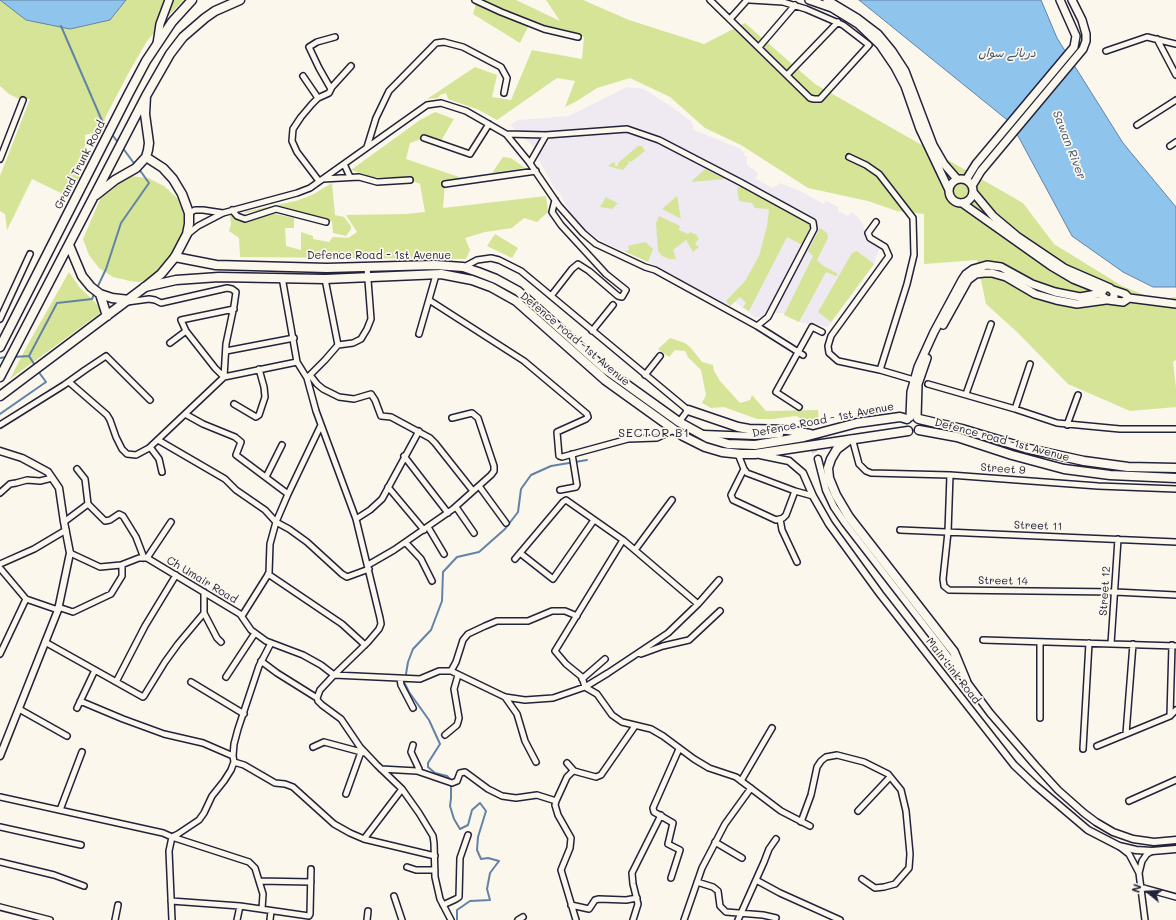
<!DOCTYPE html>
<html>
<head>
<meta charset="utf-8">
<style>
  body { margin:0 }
  #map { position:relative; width:1176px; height:920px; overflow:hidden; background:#fbf7ec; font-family:Mali,sans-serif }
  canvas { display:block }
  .north { position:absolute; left:1128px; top:872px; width:40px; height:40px; -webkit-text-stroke:3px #fbf7ec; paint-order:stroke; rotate:288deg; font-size:11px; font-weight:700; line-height:16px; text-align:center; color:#22223b }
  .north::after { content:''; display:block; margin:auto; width:14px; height:18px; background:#22223b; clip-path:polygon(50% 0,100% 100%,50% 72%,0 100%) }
</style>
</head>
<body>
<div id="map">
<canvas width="1176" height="920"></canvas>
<div class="north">N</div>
</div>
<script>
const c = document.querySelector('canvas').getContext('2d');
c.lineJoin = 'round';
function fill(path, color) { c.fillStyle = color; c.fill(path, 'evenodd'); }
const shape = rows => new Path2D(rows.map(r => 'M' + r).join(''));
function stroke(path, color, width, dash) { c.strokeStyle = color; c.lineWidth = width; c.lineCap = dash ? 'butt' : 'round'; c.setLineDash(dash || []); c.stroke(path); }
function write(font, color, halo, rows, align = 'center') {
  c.font = font + ' Mali,"Playpen Sans Arabic",sans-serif'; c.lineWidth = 3.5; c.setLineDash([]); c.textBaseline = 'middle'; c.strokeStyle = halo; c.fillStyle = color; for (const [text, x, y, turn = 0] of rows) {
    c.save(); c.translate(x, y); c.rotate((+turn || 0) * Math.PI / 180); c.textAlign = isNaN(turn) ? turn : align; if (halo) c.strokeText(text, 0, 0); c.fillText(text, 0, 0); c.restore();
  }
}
fill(shape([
  [627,87,644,89,673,108,692,122,694,130,741,149,741,151,745,152,743,155,747,157,747,165,758,173,756,179,773,188,780,183,800,191,824,204,826,201,838,207,838,211,848,216,852,212,859,218,863,225,867,237,880,246,874,264,828,327,799,322,782,313,776,313,756,318,735,302,730,306,723,304,673,275,648,262,607,244,585,230,572,216,559,192,555,189,539,160,536,149,510,125,518,120,569,116]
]), '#efeaf2');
fill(shape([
  [0,0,184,0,171,13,147,41,129,72,105,118,103,130,85,135,85,147,92,153,84,166,76,163,72,172,80,177,70,191,65,195,32,179,7,230,5,214,0,211,0,176,30,99,19,99,9,94,0,86],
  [477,0,516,0,560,21,546,0,583,0,629,20,704,44,745,23,815,84,1023,203,1054,244,1122,286,1157,300,1176,297,1176,360,1173,362,1176,388,1176,407,1130,411,1068,384,1016,331,986,304,977,260,924,264,924,214,897,211,868,201,808,188,741,145,705,128,670,97,630,78,597,88,577,101,565,107,575,81,557,78,497,120,479,110,448,99,446,93,440,95,438,98,427,99,475,67,497,75,492,97,511,100,532,50,582,59,584,37,530,23,520,43,473,14],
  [435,112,454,119,439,144,424,138,410,143,406,159,468,180,445,184,443,208,546,196,548,212,537,222,524,218,512,228,485,232,465,238,470,250,466,259,240,257,239,238,229,231,231,224,230,215,234,214,245,221,275,214,294,218,294,228,285,228,286,246,301,250,301,232,313,236,313,239,329,242,333,237,348,238,357,232,346,215,406,214,425,212,420,184,410,180,390,177,372,177,351,170,420,120],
  [638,146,642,146,645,151,631,162,629,161,628,161,629,163,623,170,608,166,614,162,615,163,615,166,618,166,618,163],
  [503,157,511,158,525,168,492,173],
  [705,169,725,179,691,182],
  [130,176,148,178,164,186,177,198,184,214,183,229,179,244,173,256,146,280,139,282,130,281,113,277,99,268,89,255,83,239,101,197,110,188],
  [332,183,335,215,344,217,351,226,351,229,346,236,333,233,332,222,328,219,275,207,245,213,244,212,296,201,312,195],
  [741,187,811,224,802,245,787,237,749,311,743,307,746,303,740,297,730,306,726,301,745,281,759,256,767,226,769,209,755,208,752,203,739,201,737,188],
  [677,196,681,219,662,209],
  [606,197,619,204,617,204,612,209,600,207],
  [659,216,680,226,679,230,688,234,690,232,697,235,697,237,699,238,695,244,699,247,693,252,686,240,673,250,676,259,670,259,662,256,658,251,656,223],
  [820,228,827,233,828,238,817,260,822,265,838,274,836,276,826,272,799,322,784,315,813,256,808,251],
  [495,234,518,248,512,258,487,246],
  [645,242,653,249,648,262,624,251,629,250,628,246],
  [857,251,874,264,831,322,818,312,852,253],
  [69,272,80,288,94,301,101,310,99,314,10,379,27,346],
  [670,338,685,343,691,348,702,362,713,365,714,371,720,381,740,403,750,400,752,395,766,411,818,410,819,421,815,425,796,416,773,419,757,419,724,407,711,408,702,403,706,395,701,370,688,357,685,351,675,350,669,357,658,349]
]), '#d6e497');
const water = shape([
  [0,0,126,0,110,20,70,29,26,20,0,0],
  [859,0,1041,0,1057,38,1123,143,1176,207,1176,287,1153,287,1123,272,1072,236,1011,123,859,0]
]);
fill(water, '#8fc4ed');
stroke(water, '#6383a6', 1);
stroke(shape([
  [61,26,103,123,108,129],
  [111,133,119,144],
  [122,147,136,166],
  [97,288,106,269,121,223,149,183,139,169],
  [13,357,29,356],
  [0,358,7,357],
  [36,367,29,356,57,303,92,299,95,292],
  [0,414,46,382,38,371],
  [406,674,408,662,413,649,431,630,442,601,443,572,457,557,479,552,505,529,518,512,521,489,531,475,551,466,587,460],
  [405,684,409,692,429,720,440,744,428,763,428,767,435,773,447,776,451,780,451,798,450,806,454,819,460,829,468,825,472,810,480,803,486,811,478,837,477,850,481,859,488,858,499,861,490,873,487,889,490,900,470,901,457,910,457,920]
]), '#6383a6', 2);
stroke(shape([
  [780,434,798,436,803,439,813,448,818,459]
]), '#d0ccc9', 6, [6, 3]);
const minor = shape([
  [475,0,501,12,544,29,578,37],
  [710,0,810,98,814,99,820,99,869,45,843,25,806,9,783,2,750,0],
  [730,19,747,0],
  [1157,39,1176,75],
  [759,47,795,5],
  [1106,51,1147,37,1176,44],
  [787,75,838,22],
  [303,76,318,98],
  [331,89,319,68,309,47,317,42,335,37],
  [1137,125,1176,100],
  [506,134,546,135,627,129,659,140,740,182,813,222,814,229,768,317,757,326],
  [424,138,470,154,489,124],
  [1170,146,1176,142],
  [367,147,376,118,389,91,436,43,444,42,463,47,501,67,507,78,504,93],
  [849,157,866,165,879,174,913,218,914,255,907,284,880,370],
  [0,159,23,100],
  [530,163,546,135],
  [344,164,350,177],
  [323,179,359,177,377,182,410,180],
  [319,181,297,152,292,141,293,129,301,117,312,104,318,98,329,93,332,87,351,66],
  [445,184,536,171],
  [232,210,237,216,245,219,276,209,326,222],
  [189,213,195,210,203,210,223,213],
  [876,222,868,233,870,238,885,247,889,256,831,336,828,346,829,353,838,361,880,370,914,380],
  [188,234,198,226,223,213,297,193,310,188,427,105,441,103,466,111,506,134,529,162,559,206,583,233,596,244,645,267,655,270,757,326,803,355],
  [464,267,477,260,491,258,499,260,521,271,688,410,679,422],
  [282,277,297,362,307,378,316,411,356,519,380,618,381,624,379,629,368,642,334,675,320,690,317,698,318,701,322,705,341,719,360,747,377,765,402,789,419,813,433,836,434,843,435,877,440,899,451,920],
  [551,296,572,269,578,264,589,271,618,296,622,297,626,290,606,274,561,225,552,212,555,200],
  [429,300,524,361,587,414,588,417,586,419,557,432,559,456,562,457,628,439,657,438,674,430],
  [127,302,149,299,155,300,161,303,227,288,232,289,236,292,234,306,226,344,224,377],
  [0,319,30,254],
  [592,331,613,305],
  [419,334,436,275],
  [170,343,186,331],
  [338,345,353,343,361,339,367,329,371,319,367,267],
  [226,351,294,338],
  [310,375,317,384,323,389,339,397,354,399,371,394,375,400,381,416,391,417,430,438,435,443,473,491],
  [645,375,660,356],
  [224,377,215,368,186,331,181,320,234,309],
  [308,377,325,360,338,345,325,279],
  [69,382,107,415,110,420,116,437,122,449,127,454,136,455,149,448,224,377,297,362],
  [928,384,1015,409,1057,423,1120,429,1176,429],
  [966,394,991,324],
  [234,404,256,417,259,415,265,397,264,387,259,369],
  [799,407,776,392,812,327,822,332],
  [1015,409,1030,364],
  [185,414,203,424,235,437,241,442,236,455,288,494],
  [0,425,64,385,85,370,106,356,150,400],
  [1067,425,1078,395],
  [852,438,859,464,866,471,871,473,950,475,1098,486,1176,489],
  [158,440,225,479,236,490,265,510,276,522,289,529,307,542,342,574,347,577,369,569],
  [150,447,159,459,162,472],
  [738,454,744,469,747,473,795,491,813,496],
  [404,456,448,513],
  [77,469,85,479,88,504],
  [744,469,731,495,733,500,776,520,783,518,786,515,795,491],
  [950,475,948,532,943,579,944,586,949,590,1115,592,1176,595],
  [266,477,282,445],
  [479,486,506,523],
  [388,487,424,530],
  [560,490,576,487,577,485,572,454],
  [0,493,10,484,16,483,27,480,40,481,52,478],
  [456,507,474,533],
  [356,519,370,510,382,499,419,431],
  [780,519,782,530,797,562],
  [64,522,88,504,105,521,110,520,119,514,123,516,136,537,144,558],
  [428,527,444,554],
  [900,530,1176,542],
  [623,540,555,651,566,664,582,677,585,687,597,694,612,715,622,722,651,729,663,736,694,759,709,768,736,777,781,811,810,826],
  [406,543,421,559,432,581],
  [635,550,672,500],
  [70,553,100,567,121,565,139,558,147,558,240,614,251,630,266,641,303,655,321,665,334,675,420,679,439,671,451,671,505,697,525,700,553,698,585,687,608,673,668,633,698,604,719,580],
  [520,553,553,579,594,520],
  [147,558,171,522],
  [515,559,563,502,566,500,623,540,698,604],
  [0,564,34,549,66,530],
  [368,565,394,550,453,509,491,475,494,471,494,466,478,418,472,413,452,418],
  [0,568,26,599,58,610],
  [268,574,342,624,365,645],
  [58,607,73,612,111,594,122,576,122,565],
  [204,613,217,638,221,642],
  [242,616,269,573,270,544,276,522,288,494,321,425],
  [983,640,1176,646],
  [45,642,143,697,144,696,165,662,178,644,204,613,204,592],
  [1111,644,1118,539],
  [0,654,26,599],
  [641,654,663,646,689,640,720,611],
  [261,661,277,673,317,698],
  [451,671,456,662,463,640,468,634,485,626,497,621,528,621,552,611,565,611,577,616],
  [226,677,255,633],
  [400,679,401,685,413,708],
  [582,679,605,659],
  [116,682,145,626,176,575],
  [191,682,244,714],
  [505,697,517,714,525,741,536,762],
  [80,701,123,719,164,734,203,743,233,756],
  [77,708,95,670],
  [19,709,67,736],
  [1170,716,1172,645],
  [1040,718,1040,642],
  [1126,734,1133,644],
  [445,735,457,725,458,722,459,718,454,689,458,675],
  [1097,746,1170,716,1176,710],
  [313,747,324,742,365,753],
  [1083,749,1089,643],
  [234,762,244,765,275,783,285,784,293,787,334,824,350,833,364,839,435,856],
  [567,763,574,771],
  [381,769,417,771,419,769,411,752,413,745],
  [417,771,452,783,457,781,460,773,465,772,488,789,502,796,516,798,537,795,556,801],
  [741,781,772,728],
  [346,794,361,752],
  [0,797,163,833,172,837,249,862,255,868,263,894,262,909],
  [1129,801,1176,780],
  [60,810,82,752],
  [858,811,890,777],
  [801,822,811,795,817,767,821,761,826,757,837,755,864,762,888,774,901,790,906,811,910,854,909,868,895,884,884,887,875,888,862,879],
  [0,827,81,845],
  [172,837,178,834,199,820,204,813,212,796,224,781,231,770,234,762,233,756,234,744,238,729,259,666,271,643],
  [172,837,169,851,172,920],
  [364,839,402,789],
  [715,842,742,858],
  [1120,847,1129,854,1139,873],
  [0,862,54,875,84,886],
  [407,867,416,870,435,870],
  [671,878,680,850,668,844,673,823,654,812,653,808,679,749],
  [756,880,780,893,840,920],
  [259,881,311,882],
  [697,882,713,887,718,891,720,906,726,912,763,915,776,918],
  [1140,887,1176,897],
  [394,896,402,920],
  [171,901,240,906,309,916,310,914,311,869],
  [443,905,456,899,459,897,460,858,468,835],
  [571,905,589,909,595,900,599,899,626,900,637,898],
  [0,907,50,920],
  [115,920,118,905],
  [237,920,240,906],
  [270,920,271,911],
  [367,920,368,911],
  [518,920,523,917],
  [576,920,561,870,570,848,571,838,558,815,555,805,556,801,567,777,572,772,574,771,596,777,601,775,635,726],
  [633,920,638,904,633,884,632,873,661,815],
  [684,920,702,868,725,824,751,788],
  [738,920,764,862,769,849,776,839],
  [1145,920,1139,873,1142,861,1147,854,1152,851]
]);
const tertiary = shape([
  [703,434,755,436,780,434],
  [0,451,22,458,48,472,59,488,64,522,70,553,58,610,0,756],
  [760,455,789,461,803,473,813,496,829,524,880,594,1014,765,1035,785,1088,830,1119,846,1136,850,1152,851,1176,849],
  [818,459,826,490,834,507,845,523,941,647,990,713,1036,766,1058,790,1084,813,1096,822,1113,832,1133,839,1154,842,1176,840]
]);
const secondary = shape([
  [809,0,832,8,858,24,880,45,895,67,905,86,920,129,949,190],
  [827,0,857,18,878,34,892,51,905,71,933,145,944,164,957,179],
  [157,44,160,24,169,0],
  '949 191a12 12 0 1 1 24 0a12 12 0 1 1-24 0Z',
  [966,180,976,164,1074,47,1076,36,1060,0],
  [972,186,981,171,1083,49,1086,41,1086,34,1082,20,1072,0],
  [973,192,993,216,1018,237,1064,268,1110,288],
  [962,203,1051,266,1073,279,1103,291],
  [1105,288,1110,288,1114,292,1114,297,1110,300],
  [1113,290,1125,294,1129,298],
  [1103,297,1108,300,1123,302,1129,298,1176,304],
  [943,325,968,280,976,274,984,273,992,273,1006,277,1035,294,1056,300,1077,304,1106,300],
  [910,417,911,392,918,367,934,332,962,280,966,274,973,269,987,265,1001,267,1032,284,1055,292,1080,297,1102,293],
  [917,418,918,384,927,358]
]);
const primary = shape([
  [175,257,216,265,327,268,435,265,463,267,478,272,496,279,518,291,605,369,679,422,708,438,728,444,755,445,804,437,857,423,900,417,907,419],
  [145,287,176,280,219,277,325,279,441,274,472,280,491,287,516,301,605,380,683,436,705,447,722,452,741,454,755,454,908,431],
  [688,410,738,427,749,429,788,430,810,434],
  [919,419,962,429,1025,448,1084,461,1128,467,1176,468],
  [919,430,957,437,1012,455,1064,469,1110,475,1176,478],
  [849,440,837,449,831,459,828,468,829,478,836,495,849,517,954,652,966,681]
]);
const trunk = shape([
  [96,195,115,180,136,168,146,157,148,150,149,143,145,114,146,96,170,54,183,37,205,18,215,11,240,0],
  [69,245,82,276,91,287,100,294,112,298,129,300],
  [100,294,107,316],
  [0,347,128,95,146,61,172,22,192,0],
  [0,377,146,96],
  [0,396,145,287,161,274,175,257,187,234,189,224,189,213,182,194,173,179,163,168,146,157]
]);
stroke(minor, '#22223b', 8);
stroke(tertiary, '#22223b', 9);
stroke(secondary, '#22223b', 10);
stroke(primary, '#22223b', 11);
stroke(trunk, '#22223b', 11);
stroke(minor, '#fbf7ec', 5);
stroke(tertiary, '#fbf7ec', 6);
stroke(secondary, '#fbf7ec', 7);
stroke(primary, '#fbf7ec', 8);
stroke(trunk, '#fbf7ec', 8);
write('11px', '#22223b', '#fbf7ec', [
  ["Grand Trunk Road",80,165,-63],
  ["Defence Road - 1st Avenue",379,256],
  ["Defence road -1st Avenue",575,339,40],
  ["Defence Road - 1st Avenue",823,420,-11],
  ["Defence road -1st Avenue",1002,440,15],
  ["Street 9",1003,469,4],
  ["Street 11",1038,526,2],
  ["Ch Umair Road",202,580,31],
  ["Street 14",1003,581,1],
  ["Street 12",1105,591,-86],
  ["Main Link Road",953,671,52]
]);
write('italic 12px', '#435370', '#fbf7ec', [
  ["دریائے سواں",1007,53],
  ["Sawan River",1069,145,69]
]);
c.letterSpacing = '1px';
write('12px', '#22223b', '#fbf7ec', [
  ["SECTOR B1",654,433]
]);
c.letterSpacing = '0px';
</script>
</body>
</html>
